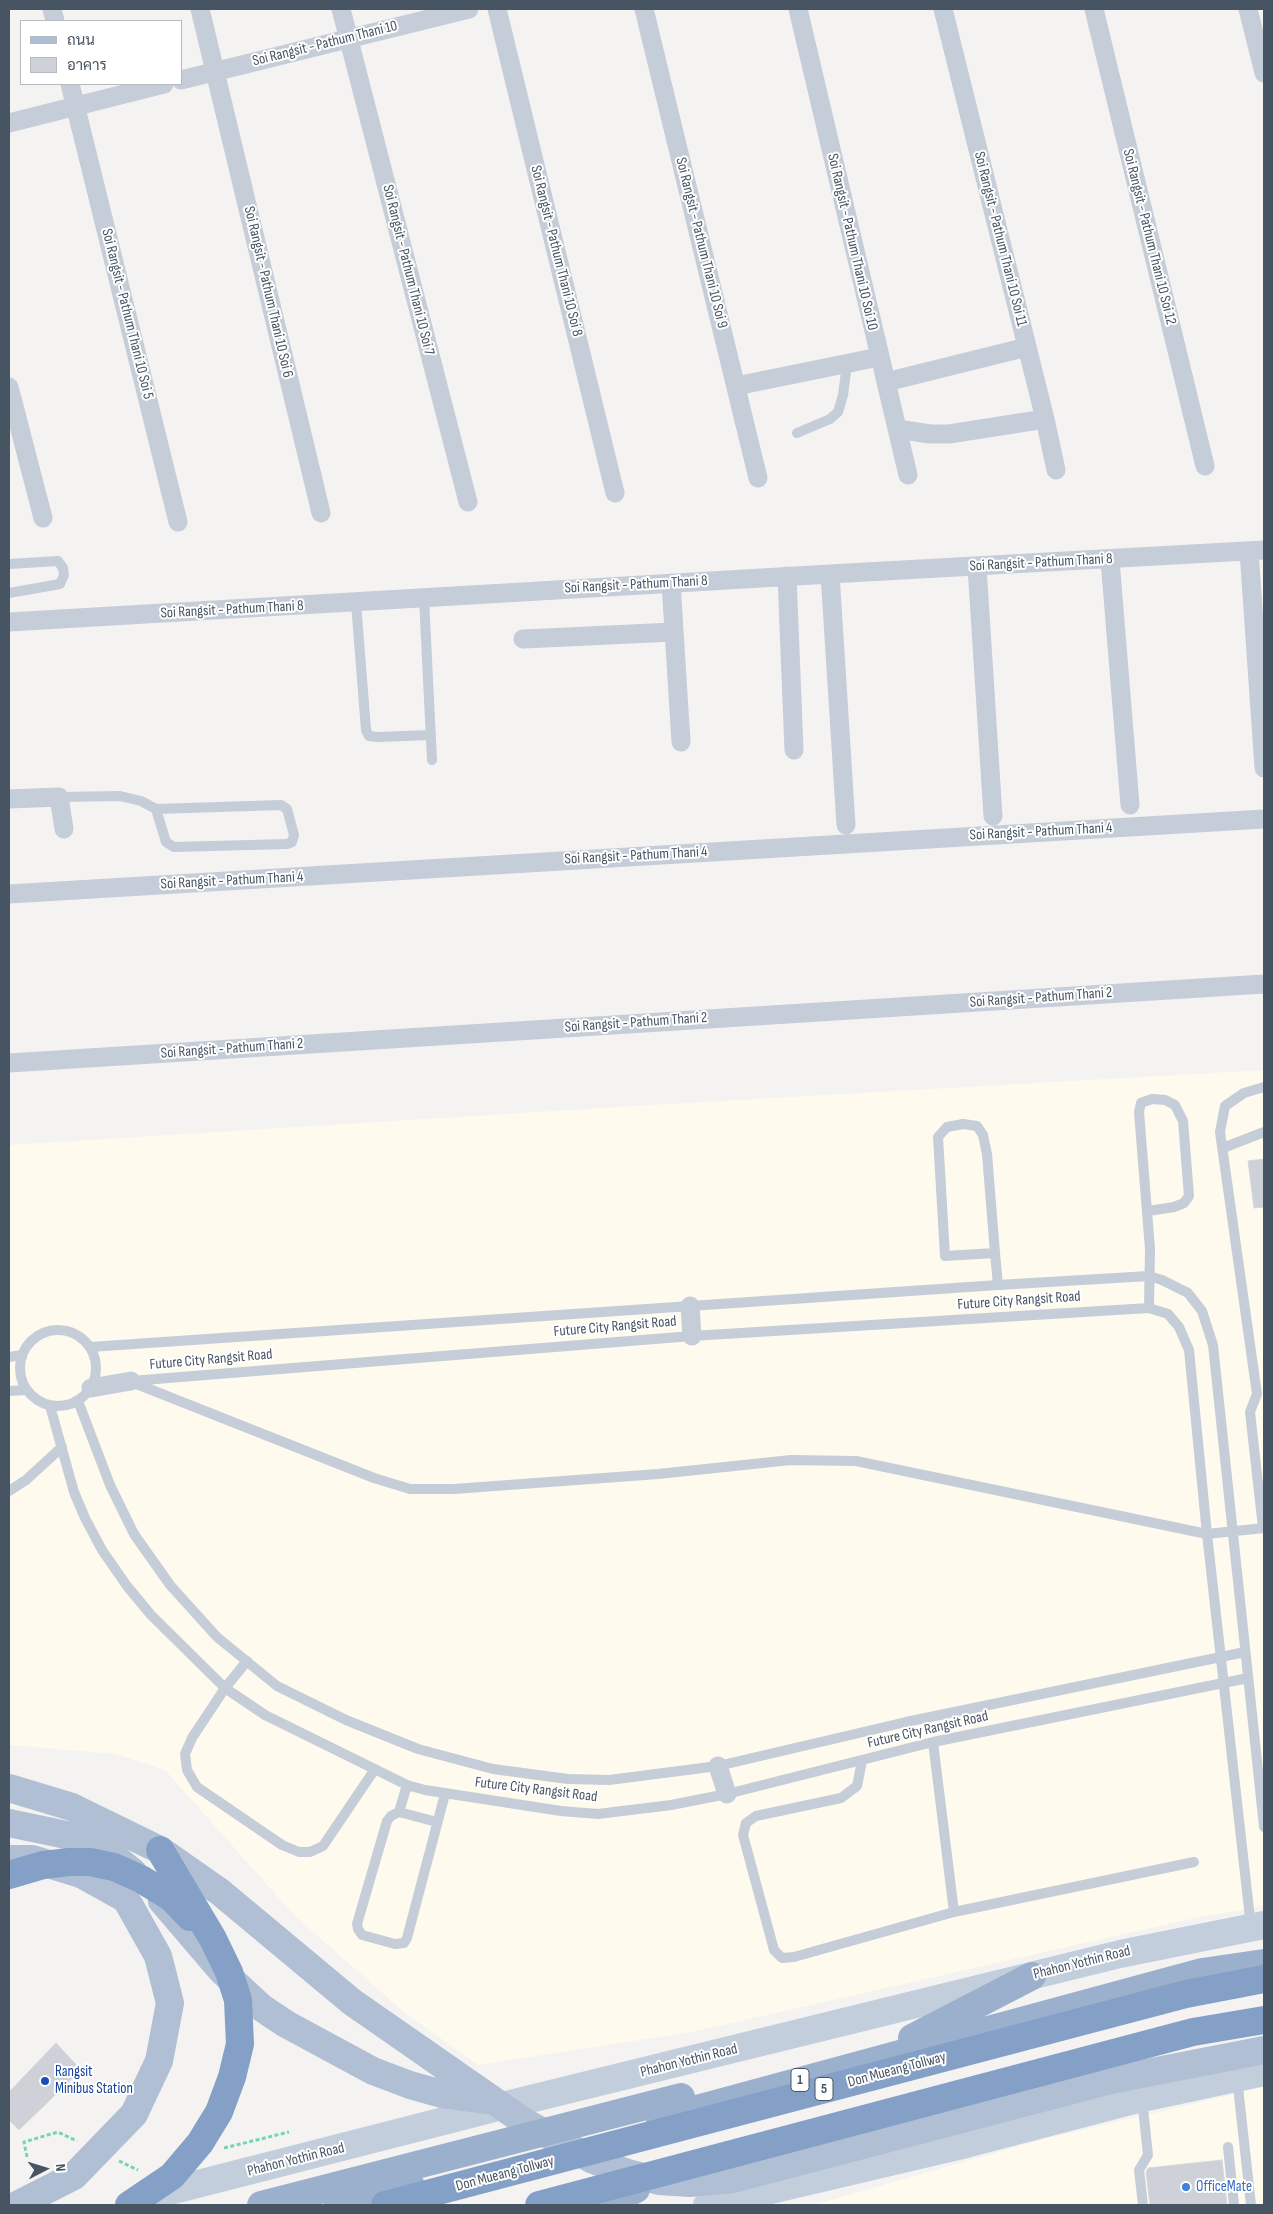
<!DOCTYPE html>
<html>
<head>
<meta charset="utf-8">
<style>
  body { margin:0 }
  #map { position:relative; width:1273px; height:2214px; overflow:hidden; background:#f5f2f2; font-family:"Sofia Sans Condensed",Sarabun,sans-serif }
  canvas { display:block }
  .frame { position:absolute; inset:0; border:10px solid #475462; pointer-events:none }
  .legend { position:absolute; left:20px; top:20px; width:162px; height:65px; box-sizing:border-box; background:#fff; border:1px solid #b5bbc0; margin:0; padding:6px 9px; list-style:none; font-size:15px; color:#475462 }
  .legend li { display:flex; align-items:center; gap:10px; height:25px }
  .legend b { width:25px; border:1px solid #b5bbc0 }
  .north { position:absolute; left:20px; top:2144px; width:50px; height:50px; -webkit-text-stroke:4px #fff; paint-order:stroke; rotate:85deg; font-size:14px; font-weight:700; line-height:20px; text-align:center; color:#475462 }
  .north::after { content:''; display:block; margin:auto; width:18px; height:22px; background:#475462; clip-path:polygon(50% 0,100% 100%,50% 72%,0 100%) }
</style>
</head>
<body>
<div id="map">
<canvas width="1273" height="2214"></canvas>
<div class="frame"></div>
<ul class="legend">
<li><b style="height:6px;background:#b0bfd3"></b>ถนน</li>
<li><b style="height:14px;background:#ced1d8"></b>อาคาร</li>
</ul>
<div class="north">N</div>
</div>
<script>
const c = document.querySelector('canvas').getContext('2d');
c.lineJoin = 'round';
function fill(path, color) { c.fillStyle = color; c.fill(path, 'evenodd'); }
const shape = rows => new Path2D(rows.map(r => 'M' + r).join(''));
function stroke(path, color, width, dash) { c.strokeStyle = color; c.lineWidth = width; c.lineCap = dash ? 'butt' : 'round'; c.setLineDash(dash || []); c.stroke(path); }
function write(font, color, halo, rows, align = 'center') {
  c.font = font + ' "Sofia Sans Condensed",sans-serif'; c.lineWidth = 4; c.setLineDash([]); c.textBaseline = 'middle'; c.strokeStyle = halo; c.fillStyle = color; for (const [text, x, y, turn = 0] of rows) {
    c.save(); c.translate(x, y); c.rotate((+turn || 0) * Math.PI / 180); c.textAlign = isNaN(turn) ? turn : align; if (halo) c.strokeText(text, 0, 0); c.fillText(text, 0, 0); c.restore();
  }
}
fill(shape([
  [1264,1070,1264,1906,1195,1918,692,2032,478,2065,405,2013,294,1915,165,1770,115,1754,9,1745,9,1145,650,1105],
  [1264,2087,1264,2205,813,2205,1044,2139]
]), '#fefaed');
const building = shape([
  [1264,1159,1264,1207,1254,1208,1248,1161,1264,1159],
  [56,2043,81,2070,19,2130,9,2120,9,2092,56,2043],
  [1222,2160,1227,2205,1150,2205,1146,2172,1148,2168,1222,2160]
]);
fill(building, '#ced1d8');
stroke(building, '#d6d8de', 1);
stroke(shape([
  [224,2148,289,2132],
  [27,2157,24,2142,58,2132,77,2141],
  [119,2161,138,2170]
]), '#71d8ac', 3, [4, 2.5]);
stroke(shape([
  [797,433,830,419,838,412,843,395,847,364],
  [9,564,58,561,63,568,64,575,60,584,9,593],
  [424,598,432,760],
  [356,603,366,730,369,736,377,737,431,735],
  [59,797,120,796,141,801,156,809,281,805,287,809,294,835,292,842,287,844,174,847,166,842,156,809],
  [1223,1148,1264,1132],
  [1148,1211,1174,1207,1184,1203,1189,1196,1183,1121,1175,1105,1165,1100,1152,1099,1141,1103,1139,1112,1150,1249,1149,1308],
  [995,1253,945,1256,938,1137,947,1127,963,1124,977,1126,983,1135,987,1154,995,1253,998,1285],
  '20 1368a38 38 0 1 1 76 0a38 38 0 1 1-76 0Z',
  [90,1347,998,1285,1149,1276,1162,1280,1188,1293,1202,1311,1213,1345,1264,1827],
  [9,1357,22,1355],
  [131,1381,692,1336,1149,1308,1168,1314,1179,1327,1189,1350,1207,1534,1251,1927],
  [134,1383,374,1478,410,1489,454,1489,658,1474,791,1460,856,1461,1207,1534,1264,1528],
  [9,1391,26,1390],
  [78,1401,110,1485,134,1534,170,1585,217,1637,277,1686,346,1720,418,1749,493,1769,568,1779,609,1780,718,1766,906,1722,1245,1652],
  [50,1406,74,1492,85,1518,102,1550,127,1586,151,1615,225,1688,265,1715,407,1785,425,1790,561,1811,598,1814,671,1805,727,1794,933,1742,1248,1678],
  [9,1491,26,1480,62,1447],
  [1263,1528,1250,1412,1257,1394,1220,1132,1225,1106,1244,1093,1264,1087],
  [247,1661,225,1688,192,1738,185,1754,187,1770,197,1787,282,1845,299,1852,310,1852,323,1846,375,1769],
  [933,1742,954,1912,1194,1862],
  [862,1761,857,1786,841,1798,756,1816,746,1823,743,1835,774,1950,782,1958,794,1957,954,1912],
  [399,1812,407,1785],
  [437,1822,399,1812,391,1816,387,1821,357,1924,358,1929,362,1935,395,1944,404,1943,407,1938,445,1794],
  [1237,2078,1251,2205],
  [1142,2099,1148,2155,1139,2170,1143,2205],
  [1228,2147,1234,2205]
]), '#c5cdd8', 10);
stroke(shape([
  [52,9,55,21],
  [200,9,321,513],
  [341,9,468,502],
  [497,9,615,493],
  [644,9,758,478],
  [798,9,908,475],
  [943,9,1045,419,1056,470],
  [1094,9,1205,466],
  [1248,9,1264,73],
  [181,80,469,9],
  [70,84,178,522],
  [9,123,164,84],
  [886,382,1027,347],
  [736,386,879,357],
  [9,387,43,518],
  [897,429,930,434,949,434,1045,419],
  [1249,551,1264,768],
  [1110,560,1130,805],
  [977,567,993,816],
  [830,574,846,825],
  [787,576,794,750],
  [671,583,681,742],
  [9,622,830,574,1264,550],
  [523,639,674,632],
  [9,799,59,797,64,829],
  [9,894,1264,819],
  [9,1063,1264,984],
  [690,1306,692,1336],
  [91,1388,131,1381],
  [718,1766,727,1794]
]), '#c5cdd8', 19);
stroke(shape([
  [139,2199,518,2102,1120,1954,1264,1925],
  [707,2205,966,2144,1142,2098,1264,2072]
]), '#c3cedc', 28);
stroke(shape([
  [9,1788,72,1807,160,1850,220,1892,352,2002,523,2121,593,2160,628,2173,659,2181,690,2183,733,2179,1111,2080,1264,2050],
  [9,1823,71,1836,117,1859,133,1872],
  [9,1859,32,1859,81,1874,126,1899,158,1956,170,2003,159,2061,134,2114,74,2176,17,2205],
  [162,1901,221,1970,262,2008,286,2024,373,2071,410,2085,442,2094,488,2100]
]), '#b0bfd3', 28);
stroke(shape([
  [912,2038,1032,1976],
  [660,2119,1202,1972,1264,1963],
  [261,2205,681,2097],
  [338,2205,411,2186],
  [607,2205,636,2189]
]), '#9ab0cc', 28);
stroke(shape([
  [9,1875,43,1865,69,1862,90,1862,114,1867,141,1879,172,1898,190,1917],
  [129,2205,172,2176,200,2143,219,2112,232,2077,240,2044,238,2000,229,1972,213,1939,160,1850],
  [385,2205,1186,1994,1264,1979],
  [539,2205,1193,2032,1264,2020]
]), '#85a0c6', 28);
for (const [x, y, r, color] of [
  [45,2081,5,"#1a4fb4"],
  [1186,2187,5,"#3f7fe0"]
]) { const dot = new Path2D(); dot.arc(x, y, r, 0, 2 * Math.PI); c.fillStyle = color; c.fill(dot); stroke(dot, '#fff', 2); }
for (const [x, y, w] of [
  [800,2080,18],
  [824,2089,18]
]) { const box = new Path2D(); box.roundRect(x - w / 2, y - 11.5, w, 23, 4); c.fillStyle = '#fff'; c.fill(box); stroke(box, '#475462', 1); }
write('bold 14px', '#475462', null, [
  ["1",800,2080],
  ["5",824,2089]
]);
write('15px', '#475462', '#fff', [
  ["Soi Rangsit - Pathum Thani 10",325,44,-14],
  ["Soi Rangsit - Pathum Thani 10 Soi 12",1149,237,76],
  ["Soi Rangsit - Pathum Thani 10 Soi 11",1000,239,76],
  ["Soi Rangsit - Pathum Thani 10 Soi 10",852,242,77],
  ["Soi Rangsit - Pathum Thani 10 Soi 9",701,243,76],
  ["Soi Rangsit - Pathum Thani 10 Soi 8",556,251,76],
  ["Soi Rangsit - Pathum Thani 10 Soi 7",408,270,76],
  ["Soi Rangsit - Pathum Thani 10 Soi 6",268,292,77],
  ["Soi Rangsit - Pathum Thani 10 Soi 5",127,314,76],
  ["Soi Rangsit - Pathum Thani 8",1041,563,-3],
  ["Soi Rangsit - Pathum Thani 8",636,585,-3],
  ["Soi Rangsit - Pathum Thani 8",232,610,-3],
  ["Soi Rangsit - Pathum Thani 4",1041,832,-3],
  ["Soi Rangsit - Pathum Thani 4",636,856,-3],
  ["Soi Rangsit - Pathum Thani 4",232,881,-3],
  ["Soi Rangsit - Pathum Thani 2",1041,998,-4],
  ["Soi Rangsit - Pathum Thani 2",636,1023,-4],
  ["Soi Rangsit - Pathum Thani 2",232,1049,-4],
  ["Future City Rangsit Road",1019,1301,-4],
  ["Future City Rangsit Road",615,1327,-5],
  ["Future City Rangsit Road",211,1360,-5],
  ["Future City Rangsit Road",928,1730,-13],
  ["Future City Rangsit Road",536,1790,7],
  ["Phahon Yothin Road",1082,1963,-14],
  ["Phahon Yothin Road",689,2061,-14],
  ["Don Mueang Tollway",897,2070,-15],
  ["Phahon Yothin Road",296,2160,-14],
  ["Don Mueang Tollway",505,2174,-15]
]);
write('15px', '#164399', '#fff', [
  ["Rangsit",55,2072],
  ["Minibus Station",55,2089]
], 'left');
write('15px', '#366cbe', '#fff', [
  ["OfficeMate",1196,2187]
], 'left');
</script>
</body>
</html>
